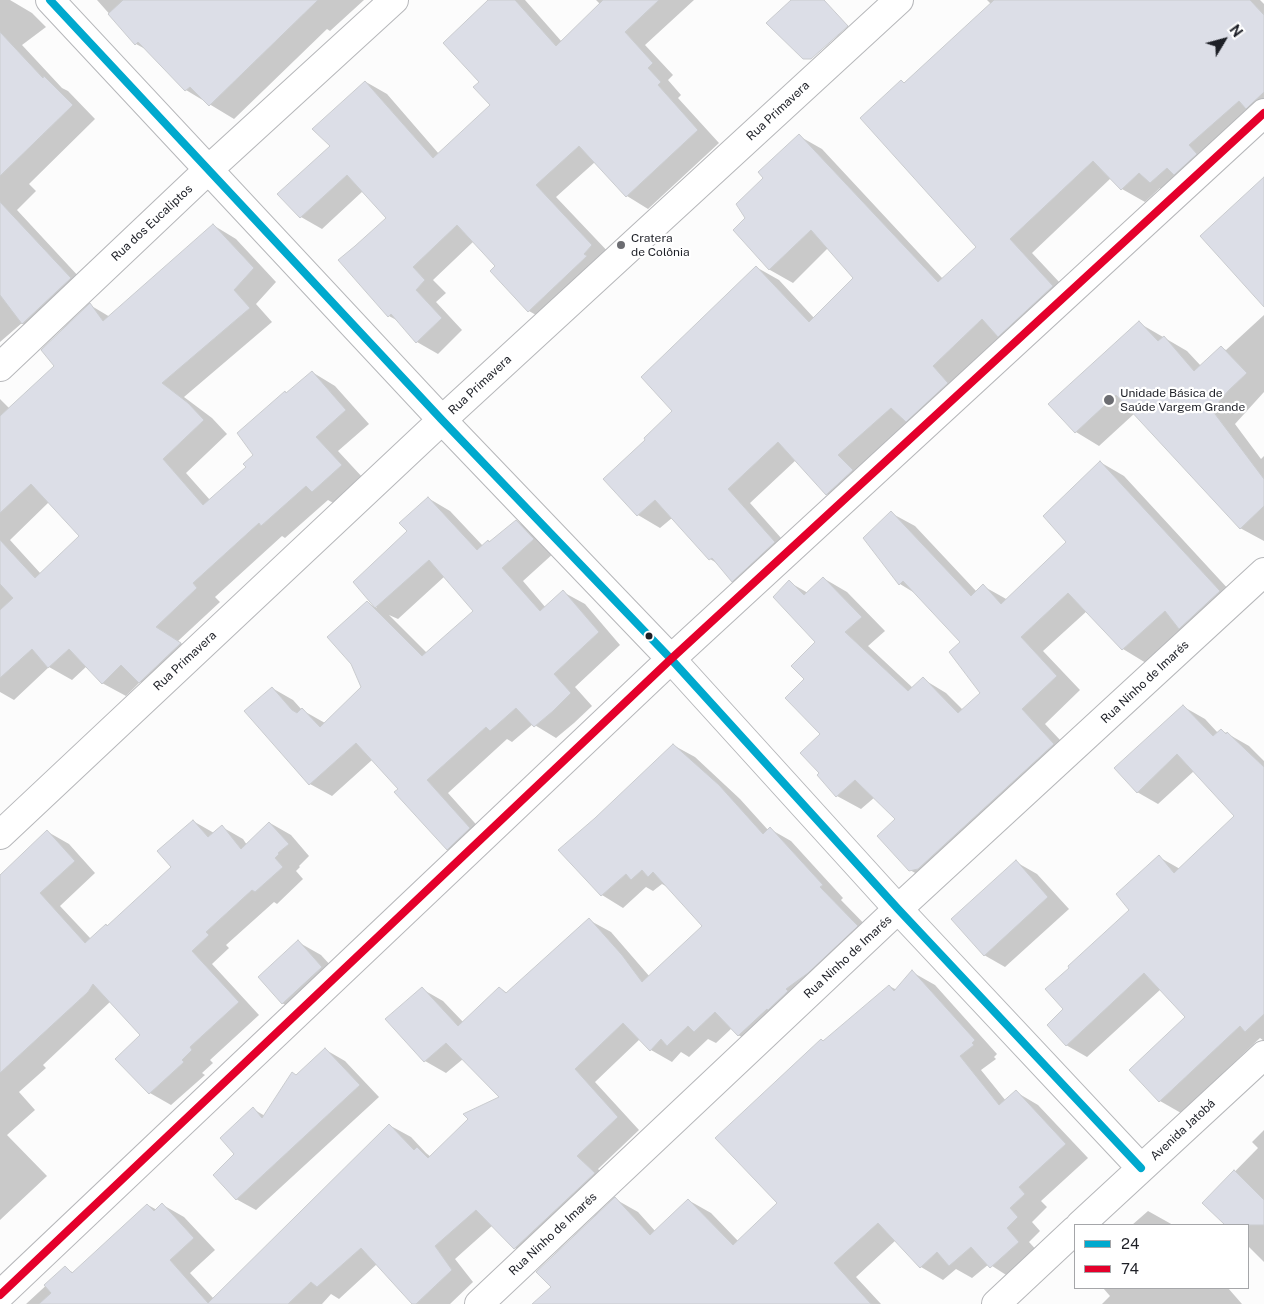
<!DOCTYPE html>
<html>
<head>
<meta charset="utf-8">
<style>
  body { margin:0 }
  #map { position:relative; width:1264px; height:1304px; overflow:hidden; background:#fcfcfc; font-family:"Public Sans",sans-serif }
  canvas { display:block }
  .legend { position:absolute; left:1074px; top:1224px; width:175px; height:65px; box-sizing:border-box; background:#fff; border:1px solid #a5a6a9; margin:0; padding:6px 9px; list-style:none; font-size:15px; color:#1e2027 }
  .legend li { display:flex; align-items:center; gap:10px; height:25px }
  .legend b { width:25px; border:1px solid #a5a6a9 }
  .north { position:absolute; left:1199px; top:15px; width:50px; height:50px; -webkit-text-stroke:4px #fff; paint-order:stroke; rotate:53deg; font-size:14px; font-weight:700; line-height:20px; text-align:center; color:#1e2027 }
  .north::after { content:''; display:block; margin:auto; width:18px; height:22px; background:#1e2027; clip-path:polygon(50% 0,100% 100%,50% 72%,0 100%) }
</style>
</head>
<body>
<div id="map">
<canvas width="1264" height="1304"></canvas>
<ul class="legend">
<li><b style="height:6px;background:#00a9ce"></b>24</li>
<li><b style="height:6px;background:#e4002b"></b>74</li>
</ul>
<div class="north">N</div>
</div>
<script>
const c = document.querySelector('canvas').getContext('2d');
c.lineJoin = 'round';
function fill(path, color) { c.fillStyle = color; c.fill(path, 'evenodd'); }
const shape = rows => new Path2D(rows.map(r => 'M' + r).join(''));
function stroke(path, color, width, dash) { c.strokeStyle = color; c.lineWidth = width; c.lineCap = dash ? 'butt' : 'round'; c.setLineDash(dash || []); c.stroke(path); }
function write(font, color, halo, rows, align = 'center') {
  c.font = font + ' "Public Sans",sans-serif'; c.lineWidth = 4.5; c.setLineDash([]); c.textBaseline = 'middle'; c.strokeStyle = halo; c.fillStyle = color; for (const [text, x, y, turn = 0] of rows) {
    c.save(); c.translate(x, y); c.rotate((+turn || 0) * Math.PI / 180); c.textAlign = isNaN(turn) ? turn : align; if (halo) c.strokeText(text, 0, 0); c.fillText(text, 0, 0); c.restore();
  }
}
fill(shape([
  [0,0,10,0,32,13,46,27,22,45,62,88,68,91,95,119,29,184,36,191,17,210,93,292,46,337,22,323,0,342],
  [97,0,364,0,330,31,327,29,234,119,186,90,149,51,136,44],
  [490,0,525,0,562,42,600,4,596,0,694,0,645,45,673,75,668,80,681,95,678,98,719,143,648,209,627,196,595,162,556,197,613,257,550,323,529,311,497,266,474,241,433,280,446,293,436,302,462,330,438,354,417,342,400,322,389,316,387,218,363,191,322,229,301,217,332,146,366,82,387,94,439,154,492,105,480,82],
  [987,0,1260,0,1264,4,1264,118,1173,196,1160,188,1145,202,1122,189,1111,178,1032,253,1075,299,1022,349,1000,337,955,380,850,507,827,494,796,460,750,503,797,556,756,594,733,581,720,565,710,559,672,518,660,528,638,515,647,440,673,411,756,267,779,280,814,318,855,278,828,248,793,283,770,270,735,230,747,218,765,178,799,136,822,149,943,279,978,247,905,84,991,4],
  [213,225,236,239,276,282,256,304,272,322,184,397,212,418,227,434,186,473,210,500,247,467,287,394,312,372,335,386,369,424,338,451,364,479,335,504,328,500,285,538,282,536,215,597,220,602,178,641,203,658,163,696,140,682,126,696,102,683,87,666,72,680,49,667,14,700,0,692,0,399,10,409,55,367,90,305,110,317],
  [49,502,81,537,41,574,10,540],
  [1264,315,1264,392,1235,424,1261,459,1264,456,1264,541,1240,528,1135,413,1099,446,1076,432,1050,404,1139,323,1187,351,1201,366,1221,347,1226,350],
  [1100,462,1124,476,1243,605,1146,663,1123,649,1087,611,1043,651,1080,690,1045,724,1077,758,934,884,910,870,897,819,875,797,861,809,837,796,821,773,822,734,806,679,817,642,789,582,808,593,823,578,847,592,885,631,868,646,913,688,923,679,946,693,963,710,982,694,962,642,918,595,900,584,891,513,915,526,977,592,983,586,1008,600,1068,542],
  [428,498,450,511,483,546,490,543,516,521,538,534,555,552,523,581,546,608,563,592,585,604,620,645,575,687,592,706,574,723,556,738,533,724,512,742,507,739,448,793,491,841,470,861,448,849,399,789,372,760,332,796,310,784,272,688,293,700,302,710,325,723,362,687,367,603,377,608,354,582,409,531],
  [445,576,475,611,427,653,389,615,398,619],
  [1184,707,1205,719,1218,733,1221,730,1249,746,1264,761,1264,1041,1260,1038,1181,1113,1160,1101,1131,1070,1187,1017,1161,989,1087,1057,1066,1045,1065,1009,1131,911,1159,857,1180,869,1236,817,1194,771,1158,804,1137,792],
  [673,745,695,757,740,799,768,830,770,829,791,841,843,898,841,900,878,938,760,1047,738,1035,732,1028,716,1043,708,1039,689,1057,681,1052,672,1062,651,1050,640,1039,595,1082,639,1130,598,1169,615,1186,536,1261,515,1248,493,1225,455,1259,473,1282,450,1304,414,1304,377,1264,339,1299,331,1294,322,1304,26,1304,65,1268,74,1273,148,1205,157,1210,163,1205,184,1217,215,1250,190,1273,214,1299,389,1125,411,1137,426,1153,431,1157,501,1097,463,1059,446,1073,425,1061,422,989,443,1001,464,1023,500,988,507,993,589,920,611,932,650,977,704,926,669,888,662,884,653,891,646,887,623,908,602,895,560,850,596,819],
  [193,821,214,833,222,827,243,839,247,845,270,823,291,835,309,856,299,866,300,867,296,871,303,879,277,904,274,902,226,945,229,948,212,964,259,1015,210,1060,213,1063,202,1073,205,1075,171,1105,150,1093,142,1035,111,1001,43,1065,46,1068,19,1092,35,1110,7,1135,47,1176,0,1220,0,877,48,832,69,844,95,873,60,906,91,939,107,927,173,867],
  [1016,862,1037,874,1069,909,1005,967,984,955],
  [298,942,321,955,344,980,305,1016,282,1003],
  [912,972,935,985,997,1054,994,1057,996,1059,981,1070,1006,1101,1016,1092,1038,1105,1088,1158,1041,1201,1047,1207,1032,1222,1040,1231,1029,1242,1041,1255,1014,1280,989,1264,972,1278,956,1269,943,1280,921,1267,896,1240,856,1277,881,1304,560,1304,615,1199,638,1212,656,1232,688,1200,711,1213,738,1241,779,1203,824,1042,889,986,897,990],
  [326,1050,345,1061,379,1097,256,1210,236,1199,236,1154,253,1109,265,1116,296,1076],
  [1264,1130,1264,1262,1248,1246,1248,1225,1226,1225,1204,1203,1258,1148,1252,1142],
  [1148,1211,1173,1225,1132,1225],
  [1103,1288,1228,1288,1242,1304,1102,1304,1110,1296]
]), '#0003');
const building = shape([
  [123,0,318,0,209,106,190,87,185,91,138,42,135,45,108,14,123,0],
  [488,0,515,0,556,46,603,0,659,0,625,32,653,63,648,68,661,82,658,85,698,130,626,197,579,146,536,185,592,245,584,254,587,256,528,312,490,271,495,266,457,225,413,267,425,280,416,290,442,318,416,343,391,314,388,317,338,260,355,246,386,218,347,175,300,218,277,194,330,146,312,129,365,81,433,158,490,105,473,87,479,82,443,43,488,0],
  [791,0,824,0,848,26,811,59,803,59,766,23,791,0],
  [994,0,1250,0,1264,15,1264,92,1246,109,1239,101,1189,145,1197,154,1174,175,1167,168,1150,183,1139,173,1121,190,1093,161,1010,239,1053,286,998,337,982,319,933,366,948,383,906,422,891,408,838,455,853,470,826,495,778,442,728,489,775,542,732,582,712,558,709,560,655,500,637,516,603,479,645,440,644,438,672,411,641,377,756,266,809,322,853,278,811,230,769,270,733,230,745,218,736,204,763,178,758,172,799,134,938,282,976,247,860,118,901,80,904,83,994,0],
  [0,32,43,78,44,76,73,105,0,176,0,32],
  [1264,177,1264,307,1200,236,1264,177],
  [0,202,71,278,22,324,0,295,0,202],
  [213,224,254,268,234,290,250,308,162,383,188,403,204,420,163,459,203,505,246,467,243,464,253,455,237,433,285,391,286,393,312,371,346,410,316,437,342,465,312,492,306,486,261,526,259,523,193,583,197,588,156,627,181,643,139,683,121,665,102,684,69,649,48,668,32,649,0,678,0,610,13,598,0,584,0,540,35,578,79,536,31,484,0,513,0,416,54,366,41,350,90,303,103,321,213,224],
  [1139,321,1158,341,1164,336,1194,371,1221,346,1247,373,1228,391,1212,410,1264,479,1264,506,1240,529,1116,395,1075,433,1048,404,1139,321],
  [1100,461,1220,591,1179,629,1165,611,1122,650,1068,593,1021,637,1057,676,1022,709,1054,744,918,869,909,871,877,836,895,819,855,780,836,797,817,775,819,773,800,753,820,734,785,698,804,679,791,666,815,642,773,597,789,580,804,595,823,577,862,617,845,632,908,691,923,677,958,713,980,693,949,652,960,642,903,581,899,585,863,538,891,511,971,596,983,584,1001,604,1066,542,1043,516,1100,461],
  [428,497,477,550,488,540,489,542,516,520,534,539,502,568,540,611,563,590,599,632,554,674,571,693,553,711,534,727,516,708,490,731,486,727,427,780,470,828,447,850,394,792,398,789,356,743,309,785,244,711,272,687,292,710,297,713,302,708,320,727,361,687,351,664,327,637,367,601,422,656,473,611,429,560,375,608,353,582,407,531,399,523,428,497],
  [1183,705,1213,736,1221,729,1226,734,1227,732,1264,767,1264,1014,1245,1032,1240,1026,1159,1102,1129,1070,1185,1017,1144,973,1066,1046,1047,1025,1063,1009,1045,989,1069,968,1068,966,1129,910,1116,894,1159,855,1174,873,1234,816,1177,754,1137,793,1114,768,1183,705],
  [673,744,719,785,763,834,770,827,823,885,820,887,858,926,808,973,786,989,788,991,768,1010,767,1009,738,1036,715,1012,694,1032,688,1026,667,1046,661,1039,650,1051,623,1023,575,1069,618,1117,577,1156,595,1173,514,1249,476,1210,435,1246,452,1270,416,1304,412,1304,361,1248,317,1287,311,1282,288,1304,39,1304,51,1293,44,1285,65,1266,72,1273,147,1204,154,1211,162,1203,194,1238,170,1260,208,1303,389,1124,414,1150,417,1147,428,1158,468,1119,463,1114,499,1097,446,1043,424,1062,385,1019,422,987,458,1026,499,987,506,993,589,918,622,955,642,982,702,926,653,872,648,877,642,870,631,880,626,874,601,896,558,850,595,818,673,744],
  [193,820,208,837,222,825,241,849,269,822,289,844,278,853,279,854,275,858,283,867,255,892,252,890,206,932,209,935,192,951,239,1002,190,1047,192,1050,182,1060,184,1062,149,1094,115,1059,140,1035,93,984,88,992,0,1073,0,875,47,830,75,861,40,893,85,943,106,924,107,926,171,867,157,851,193,820],
  [1016,860,1048,897,984,956,951,919,1016,860],
  [298,940,322,967,282,1004,258,977,298,940],
  [912,970,975,1040,972,1043,974,1045,960,1056,999,1105,1016,1090,1066,1144,1019,1187,1025,1194,1010,1208,1018,1217,1007,1228,1019,1242,990,1268,971,1247,949,1266,937,1252,920,1268,878,1223,834,1263,871,1304,532,1304,551,1287,536,1272,615,1197,650,1235,688,1199,733,1245,777,1203,715,1138,821,1039,823,1041,889,985,894,991,912,970],
  [325,1048,360,1085,236,1200,213,1175,234,1154,220,1138,253,1107,262,1118,292,1072,296,1075,325,1048],
  [1234,1170,1264,1200,1264,1225,1225,1225,1202,1203,1234,1170]
]);
fill(building, '#dcdee7');
stroke(building, '#cacccf', 1);
const minor = shape([
  [50,0,442,420,671,659,898,909,1141,1168],
  [0,367,208,170,394,0],
  [0,835,442,420,899,0],
  [1080,1225,1264,1055],
  [0,1295,671,659,1264,113],
  [479,1304,898,909,1264,572],
  [996,1304,1075,1230]
]);
stroke(minor, '#b6b7ba', 30);
stroke(minor, '#fff', 28);
stroke(shape([
  [50,0,442,420,671,659,898,909,1141,1168]
]), '#00a9ce', 8);
stroke(shape([
  [0,1295,671,659,1264,113]
]), '#e4002b', 8);
for (const [x, y, r, color] of [
  [621,245,5,"#6c6d72"],
  [1109,400,6,"#6c6d72"],
  [649,636,4.5,"#1e2027"]
]) { const dot = new Path2D(); dot.arc(x, y, r, 0, 2 * Math.PI); c.fillStyle = color; c.fill(dot); stroke(dot, '#fff', 2); }
write('12px', '#1e2027', '#fff', [
  ["Rua Primavera",778,111,-43],
  ["Rua dos Eucaliptos",152,223,-43],
  ["Rua Primavera",480,385,-43],
  ["Rua Primavera",185,661,-43],
  ["Rua Ninho de Imarés",1145,682,-43],
  ["Rua Ninho de Imarés",848,957,-43],
  ["Avenida Jatobá",1183,1130,-43],
  ["Rua Ninho de Imarés",553,1234,-43]
]);
write('12px', '#1e2027', '#fff', [
  ["Cratera",631,238],
  ["de Colônia",631,252],
  ["Unidade Básica de",1120,393],
  ["Saúde Vargem Grande",1120,407]
], 'left');
</script>
</body>
</html>
